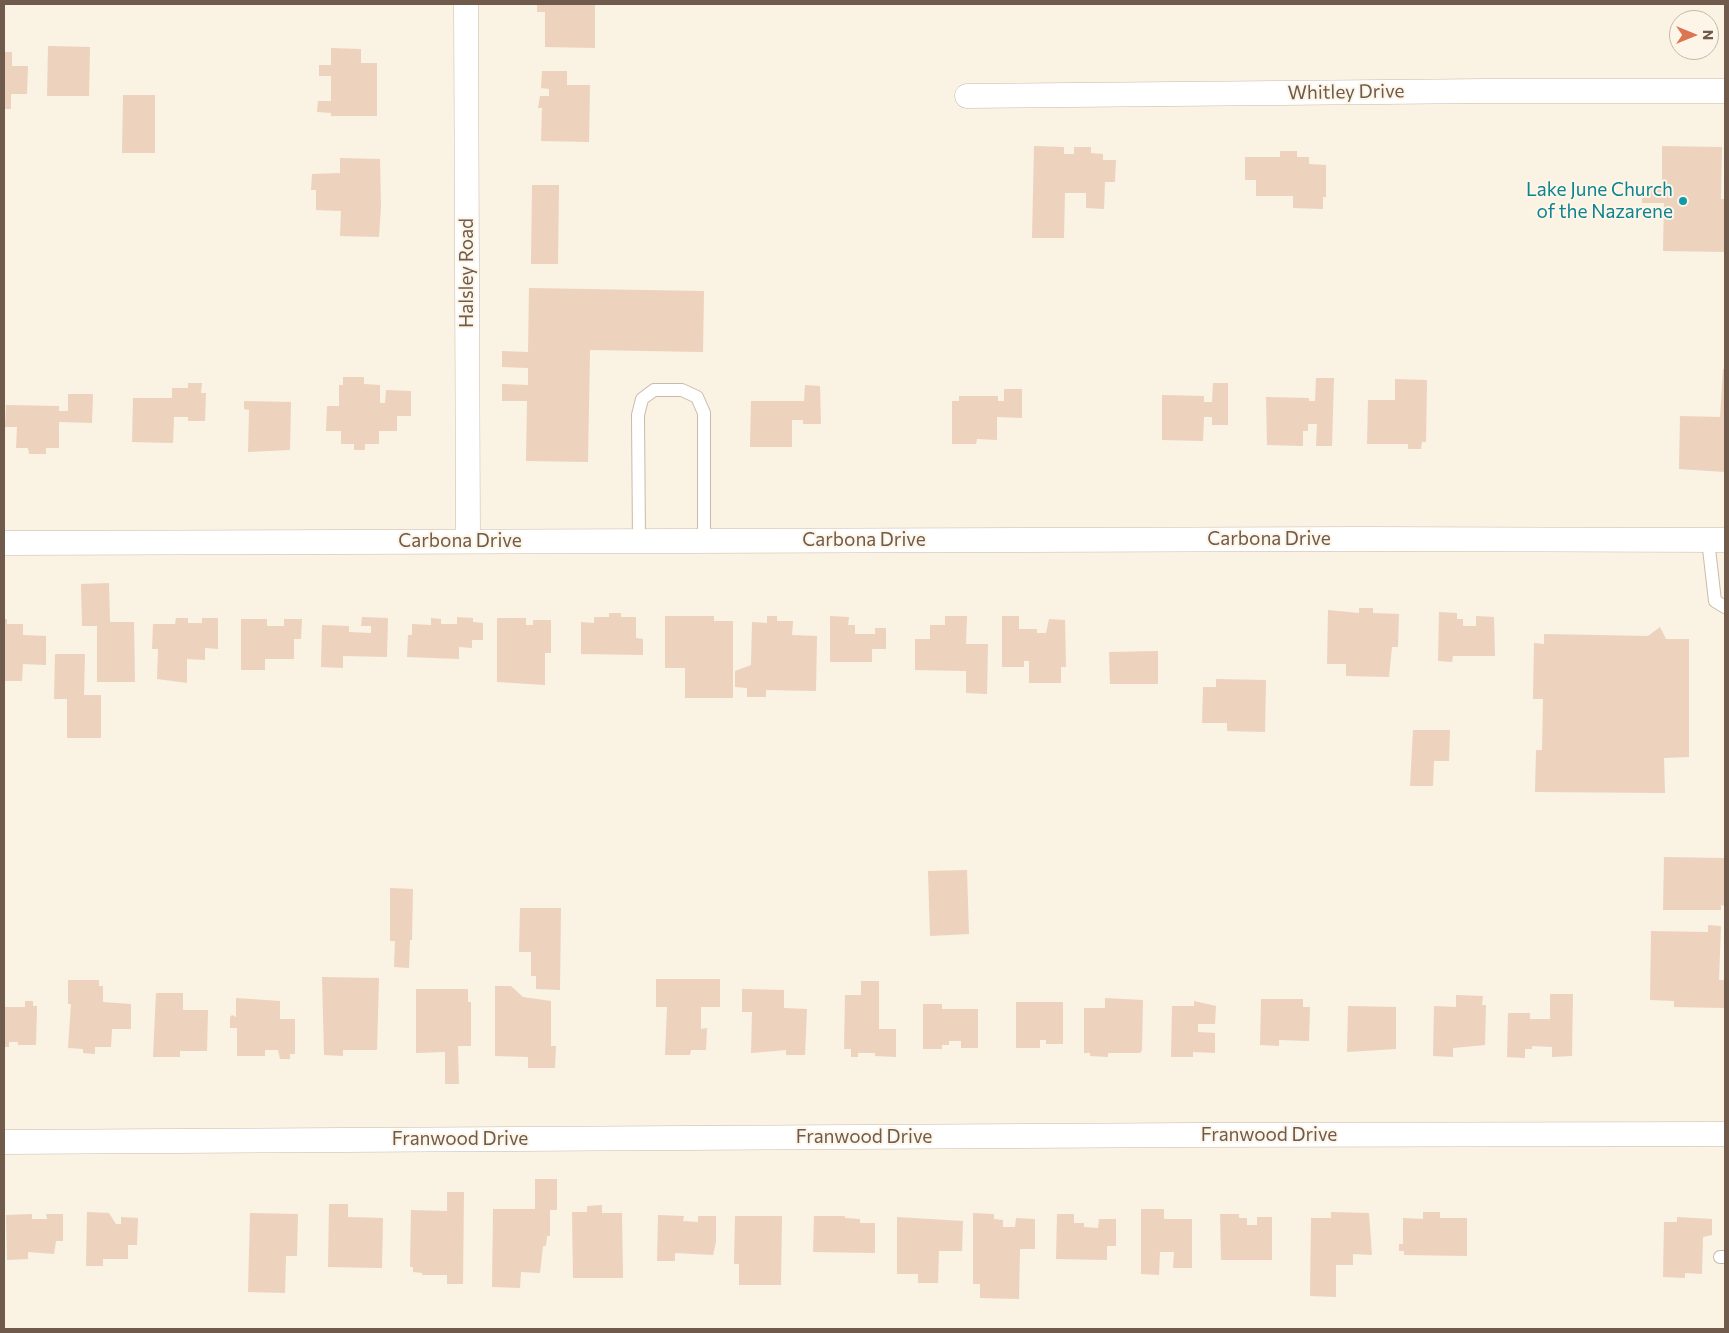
<!DOCTYPE html>
<html>
<head>
<meta charset="utf-8">
<style>
  body { margin:0 }
  #map { position:relative; width:1729px; height:1333px; overflow:hidden; background:#faf2e3; font-family:Commissioner,sans-serif }
  canvas { display:block }
  .frame { position:absolute; inset:0; border:5px solid #705a4b; pointer-events:none }
  .north { position:absolute; left:1669px; top:10px; width:50px; height:50px; box-sizing:border-box; background:#fdf6e8; border:1px solid #c5b8a9; border-radius:50%; rotate:90deg; font-size:14px; font-weight:700; line-height:20px; text-align:center; color:#705a4b }
  .north::after { content:''; display:block; margin:auto; width:18px; height:22px; background:#db7651; clip-path:polygon(50% 0,100% 100%,50% 72%,0 100%) }
</style>
</head>
<body>
<div id="map">
<canvas width="1729" height="1333"></canvas>
<div class="frame"></div>
<div class="north">N</div>
</div>
<script>
const c = document.querySelector('canvas').getContext('2d');
c.lineJoin = 'round';
function fill(path, color) { c.fillStyle = color; c.fill(path, 'evenodd'); }
const shape = rows => new Path2D(rows.map(r => 'M' + r).join(''));
function stroke(path, color, width, dash) { c.strokeStyle = color; c.lineWidth = width; c.lineCap = dash ? 'butt' : 'round'; c.setLineDash(dash || []); c.stroke(path); }
function write(font, color, halo, rows, align = 'center') {
  c.font = font + ' Commissioner,sans-serif'; c.lineWidth = 4; c.setLineDash([]); c.textBaseline = 'middle'; c.strokeStyle = halo; c.fillStyle = color; for (const [text, x, y, turn = 0] of rows) {
    c.save(); c.translate(x, y); c.rotate((+turn || 0) * Math.PI / 180); c.textAlign = isNaN(turn) ? turn : align; if (halo) c.strokeText(text, 0, 0); c.fillText(text, 0, 0); c.restore();
  }
}
fill(shape([
  [537,4,595,4,595,48,545,47,545,12,537,12],
  [48,46,90,47,89,96,47,96],
  [331,48,361,49,361,63,377,63,377,116,331,116,331,113,317,112,318,101,331,101,331,76,319,76,319,65,331,65],
  [4,52,12,52,12,66,28,66,27,94,11,94,11,109,4,109],
  [542,71,567,71,567,85,590,85,589,142,541,141,542,108,538,108,540,96,549,96,549,89,541,88],
  [123,95,155,95,155,153,122,153],
  [1034,146,1064,147,1064,154,1074,154,1074,147,1091,147,1091,153,1103,154,1103,160,1116,160,1115,182,1105,182,1104,209,1086,208,1086,193,1065,193,1064,238,1032,238],
  [1662,146,1722,147,1721,199,1725,199,1725,252,1663,251,1664,203,1642,203,1642,186,1662,186],
  [1280,151,1297,151,1297,157,1309,157,1309,164,1326,165,1326,197,1323,197,1323,209,1293,208,1293,196,1256,196,1256,180,1245,180,1245,157,1280,157],
  [340,158,380,159,381,206,379,237,340,236,341,211,316,210,316,190,311,190,312,174,340,173],
  [532,185,559,185,558,264,531,264],
  [529,288,704,291,703,352,590,350,588,462,526,461,527,401,502,401,502,384,528,385,528,368,502,367,502,351,528,352],
  [1723,369,1725,369,1725,472,1679,469,1680,416,1720,417],
  [343,377,364,377,364,384,380,385,380,403,385,403,386,390,411,391,411,416,397,416,397,431,379,431,379,444,365,444,365,450,354,450,354,444,341,444,341,431,326,431,327,406,339,406,339,385,343,385],
  [1316,378,1334,378,1332,446,1316,446,1317,424,1308,424,1308,431,1303,431,1303,446,1267,445,1266,397,1309,398,1309,401,1315,401],
  [1395,379,1427,380,1426,442,1422,442,1421,449,1408,449,1408,444,1367,444,1368,400,1395,400],
  [188,383,202,383,201,393,206,393,205,421,188,421,188,417,174,417,173,443,132,442,133,398,172,398,172,388,188,388],
  [1213,383,1228,383,1228,425,1212,425,1212,417,1204,417,1203,441,1162,440,1162,395,1204,396,1204,402,1212,402],
  [805,385,820,386,821,424,803,424,803,420,792,420,792,447,750,447,751,401,804,401],
  [1004,389,1022,389,1022,418,997,417,997,440,977,439,976,444,952,444,952,401,959,401,959,396,998,396,998,401,1004,401],
  [68,394,93,394,92,423,59,422,59,448,46,448,46,454,29,454,28,448,16,448,17,427,5,427,6,405,59,406,59,411,68,411],
  [244,401,291,402,290,450,248,452,249,410,244,409],
  [109,583,110,622,134,622,135,682,97,682,97,626,82,626,81,584],
  [1359,608,1373,608,1373,613,1399,614,1398,647,1392,647,1389,677,1346,676,1346,664,1327,664,1328,610,1359,613],
  [1439,612,1457,613,1457,619,1463,619,1463,626,1476,626,1476,616,1494,617,1495,656,1453,656,1452,662,1438,661],
  [609,613,621,613,621,617,636,617,636,638,643,639,643,655,581,654,581,622,594,623,594,617,609,617],
  [665,616,714,616,714,621,733,621,733,698,685,698,685,668,665,668],
  [767,616,777,616,777,621,793,621,792,635,817,636,816,691,766,690,766,697,747,697,747,688,735,687,735,671,751,665,752,622,767,623],
  [830,616,849,617,848,625,855,625,855,634,875,634,875,628,886,628,886,649,872,649,872,662,830,662],
  [945,616,967,616,966,644,988,644,987,694,966,693,966,671,915,670,915,639,930,639,930,625,945,625],
  [1002,616,1019,616,1019,629,1037,629,1037,633,1046,633,1049,619,1065,620,1066,667,1061,667,1061,683,1029,683,1029,661,1024,661,1024,667,1002,667],
  [362,617,388,618,387,657,343,656,343,668,321,667,322,625,349,626,349,632,371,633,371,626,361,626],
  [457,617,473,618,473,622,483,623,483,640,472,640,472,648,459,647,459,659,407,657,408,635,412,635,412,624,431,625,431,618,441,619,441,624,457,624],
  [176,618,188,618,188,623,202,623,202,618,218,618,218,649,205,648,205,660,187,659,187,683,157,679,158,649,152,649,153,624,175,624],
  [497,618,526,618,526,625,533,625,533,620,551,620,551,653,545,653,545,685,497,682],
  [4,619,7,619,7,624,23,624,23,635,46,636,46,665,23,664,22,681,4,681],
  [241,619,267,619,267,626,284,626,284,619,302,619,301,639,294,639,294,659,265,659,265,670,241,670],
  [1660,627,1666,639,1689,639,1689,757,1664,758,1665,793,1535,792,1536,750,1542,750,1543,699,1533,699,1534,643,1544,644,1544,634,1648,636],
  [1158,651,1158,684,1110,684,1109,652],
  [55,654,85,654,84,695,101,695,101,738,67,738,67,699,54,699],
  [1216,679,1266,680,1265,732,1227,731,1227,723,1202,723,1203,687,1216,687],
  [1413,730,1450,730,1449,761,1434,761,1433,786,1410,786],
  [1664,857,1725,858,1725,906,1721,905,1721,910,1663,910],
  [967,870,969,934,930,936,928,871],
  [390,888,413,889,412,940,410,940,409,968,394,967,395,941,390,941],
  [520,908,561,908,560,990,536,989,536,976,531,976,531,952,519,952],
  [1708,925,1721,926,1719,980,1725,980,1725,1008,1674,1007,1674,1001,1650,1000,1651,931,1708,932],
  [322,977,379,978,377,1050,343,1050,343,1056,324,1055],
  [656,979,720,979,720,1007,701,1007,701,1029,707,1028,706,1050,691,1050,690,1055,665,1055,667,1007,656,1007],
  [68,980,99,980,99,986,103,986,103,1002,131,1004,131,1029,112,1029,111,1047,95,1047,95,1054,83,1053,83,1049,68,1048,71,1004,68,1004],
  [861,981,879,981,879,1029,896,1029,896,1057,875,1056,875,1053,858,1053,858,1057,851,1057,851,1049,844,1049,845,995,861,995],
  [495,986,511,986,523,997,551,1001,551,1046,556,1046,555,1068,528,1068,528,1057,495,1056],
  [416,989,468,989,468,1002,471,1002,471,1046,458,1046,459,1084,445,1084,445,1052,416,1053],
  [742,989,784,990,784,1008,807,1009,805,1055,786,1055,786,1050,751,1053,752,1012,742,1012],
  [156,993,183,993,183,1010,208,1010,207,1051,180,1051,180,1057,153,1057],
  [1550,994,1573,994,1572,1056,1552,1057,1552,1047,1532,1046,1532,1049,1525,1049,1525,1058,1507,1057,1508,1013,1530,1013,1530,1019,1550,1019],
  [1456,995,1483,996,1482,1005,1486,1005,1485,1045,1453,1048,1453,1057,1433,1056,1434,1006,1456,1007],
  [236,998,280,1001,280,1019,295,1019,295,1054,290,1054,290,1059,280,1059,278,1050,265,1050,265,1056,237,1056,237,1028,230,1028,230,1017,232,1015,236,1017],
  [1105,998,1143,1000,1142,1050,1140,1053,1108,1053,1108,1057,1090,1056,1090,1053,1084,1053,1084,1008,1105,1008],
  [1261,999,1303,999,1303,1007,1310,1007,1309,1041,1279,1040,1279,1046,1260,1045],
  [25,1001,33,1001,33,1006,37,1006,36,1045,18,1045,18,1042,9,1042,9,1047,4,1047,4,1007,25,1007],
  [1194,1001,1216,1006,1215,1024,1198,1024,1198,1032,1215,1033,1215,1053,1193,1052,1193,1057,1171,1057,1172,1006,1194,1006],
  [1016,1002,1063,1002,1063,1044,1046,1044,1046,1040,1040,1040,1040,1048,1016,1048],
  [923,1004,942,1004,942,1009,978,1009,978,1048,961,1048,961,1041,949,1041,949,1045,942,1045,942,1049,923,1049],
  [1348,1006,1396,1007,1396,1049,1347,1052],
  [535,1179,557,1179,557,1210,550,1210,550,1236,547,1236,546,1246,543,1246,540,1273,521,1272,520,1288,492,1287,493,1209,535,1209],
  [447,1192,464,1192,463,1284,447,1284,447,1275,422,1275,422,1273,413,1272,413,1267,410,1267,411,1210,447,1211],
  [329,1204,348,1204,348,1217,383,1218,382,1268,328,1267],
  [602,1205,602,1213,622,1213,623,1278,573,1278,572,1212,587,1212,587,1206],
  [1141,1209,1164,1209,1164,1219,1192,1219,1192,1268,1173,1268,1174,1252,1160,1252,1159,1275,1141,1274],
  [87,1212,109,1213,116,1224,121,1224,121,1217,138,1218,137,1245,128,1245,128,1259,103,1259,103,1266,86,1266],
  [1331,1212,1369,1213,1372,1255,1353,1254,1353,1265,1336,1265,1336,1297,1310,1296,1311,1218,1331,1218],
  [1423,1212,1440,1212,1440,1218,1467,1218,1467,1256,1404,1255,1404,1251,1399,1251,1399,1244,1403,1244,1403,1218,1423,1219],
  [250,1213,298,1214,297,1256,286,1256,285,1293,248,1292],
  [973,1213,994,1214,994,1219,1003,1220,1003,1227,1015,1227,1016,1218,1035,1219,1035,1249,1020,1249,1019,1299,980,1298,980,1284,973,1284],
  [32,1214,32,1219,47,1219,46,1214,63,1214,63,1241,56,1241,54,1254,28,1252,28,1259,7,1260,6,1215],
  [1057,1214,1074,1214,1074,1223,1084,1223,1084,1227,1098,1228,1099,1219,1116,1219,1116,1246,1107,1246,1107,1260,1056,1259],
  [1220,1214,1239,1214,1239,1218,1247,1218,1247,1225,1257,1225,1257,1217,1272,1217,1272,1260,1221,1260],
  [658,1215,684,1216,683,1221,698,1222,698,1216,716,1216,716,1242,713,1255,675,1253,675,1261,657,1261],
  [735,1216,782,1216,781,1285,739,1285,739,1264,734,1264],
  [814,1216,845,1216,845,1218,860,1219,860,1223,875,1223,875,1253,813,1252],
  [897,1217,963,1221,962,1251,939,1251,938,1283,918,1283,918,1274,897,1274],
  [1677,1217,1712,1219,1712,1235,1703,1237,1702,1274,1685,1273,1685,1278,1663,1277,1664,1222,1677,1222]
]), '#edd2bd');
const service = shape([
  [1708,540,1715,601,1725,607],
  [639,541,638,415,642,399,654,390,682,390,697,397,704,413,704,540],
  [1720,1257,1725,1257]
]);
const minor = shape([
  [466,4,468,541],
  [967,96,1487,91,1725,91],
  [4,543,1361,539,1725,540],
  [4,1142,1194,1135,1725,1134]
]);
stroke(service, '#cabaaa', 14);
stroke(minor, '#cabaaa', 25);
stroke(service, '#fff', 12);
stroke(minor, '#fff', 24);
for (const [x, y, r, color] of [
  [1683,201,5,"#0f9aa8"]
]) { const dot = new Path2D(); dot.arc(x, y, r, 0, 2 * Math.PI); c.fillStyle = color; c.fill(dot); stroke(dot, '#fdf6e8', 2); }
write('19px', '#705a4b', '#fdf6e8', [
  ["Whitley Drive",1346,92,-1],
  ["Halsley Road",467,273,-90],
  ["Carbona Drive",1269,539],
  ["Carbona Drive",864,540],
  ["Carbona Drive",460,541],
  ["Franwood Drive",1269,1135],
  ["Franwood Drive",864,1137],
  ["Franwood Drive",460,1139]
]);
write('19px', '#0d838f', '#fdf6e8', [
  ["Lake June Church",1673,190],
  ["of the Nazarene",1673,212]
], 'right');
</script>
</body>
</html>
